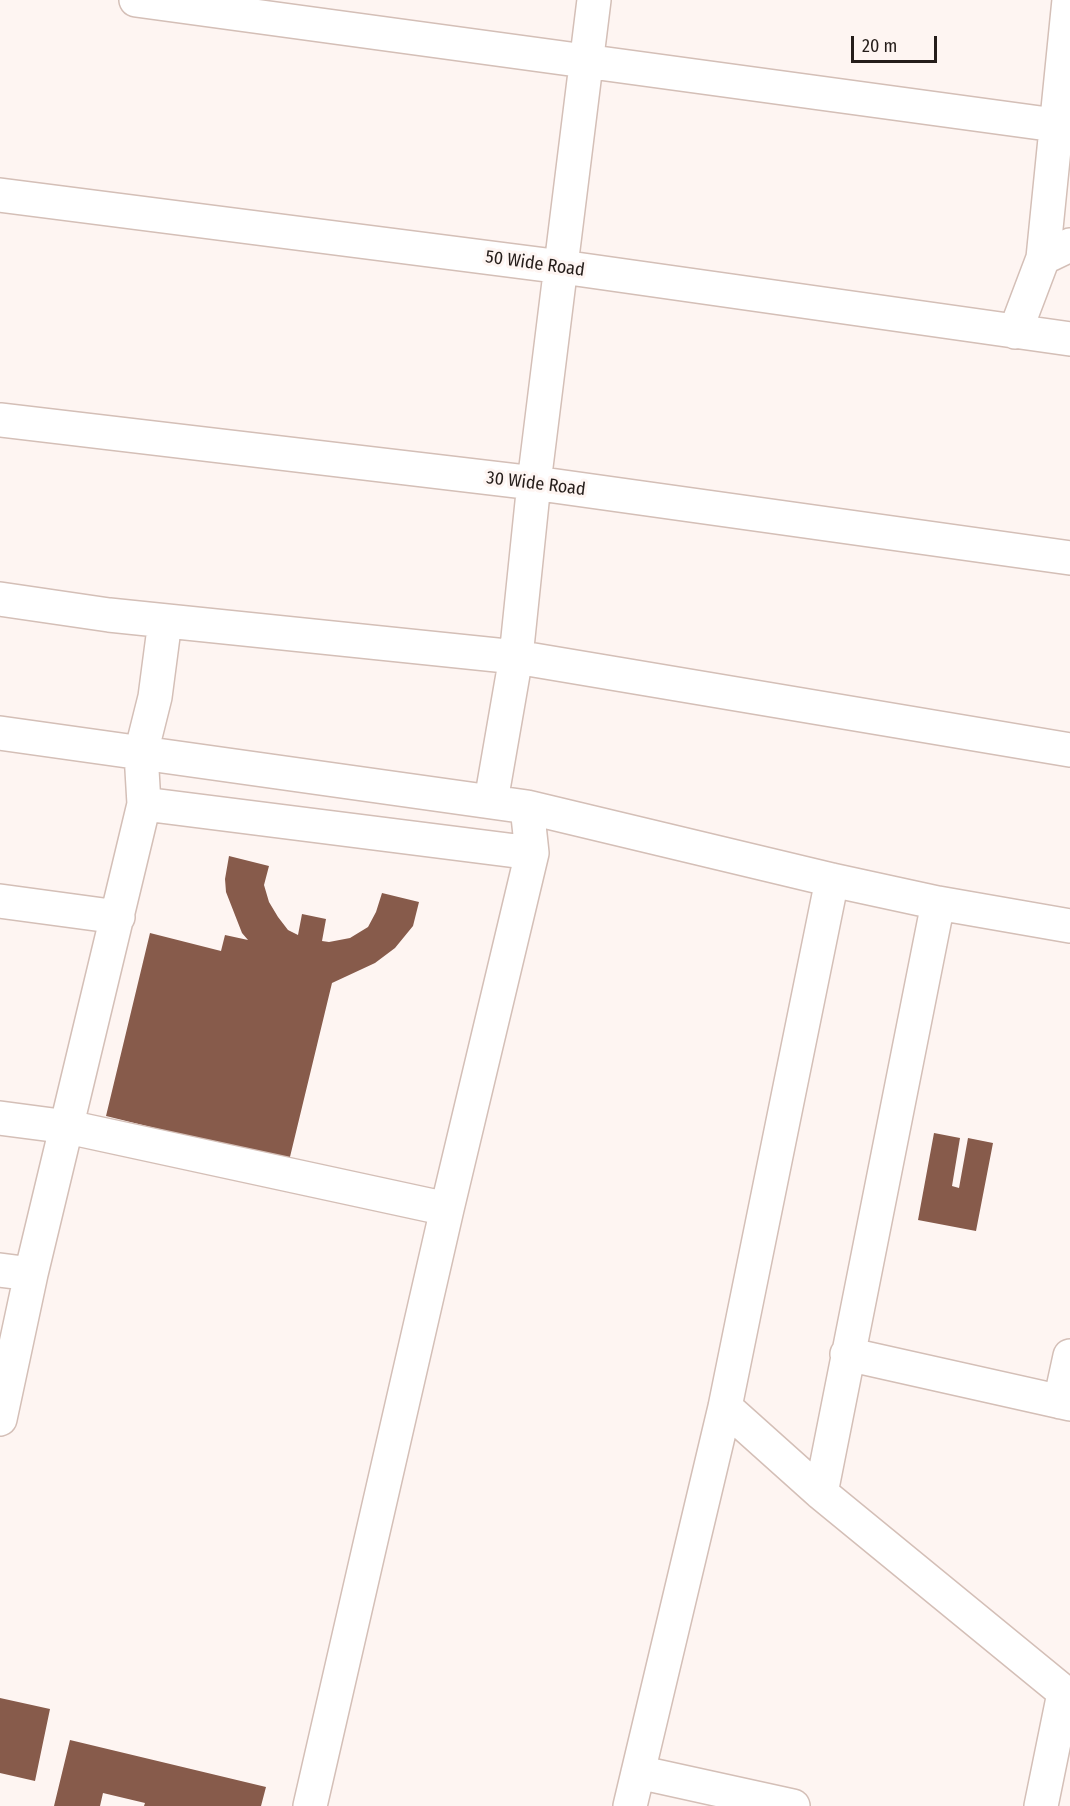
<!DOCTYPE html>
<html>
<head>
<meta charset="utf-8">
<style>
  body { margin:0 }
  #map { position:relative; width:1070px; height:1806px; overflow:hidden; background:#fef5f2; font-family:"Fira Sans Condensed",sans-serif }
  canvas { display:block }
  .scale { position:absolute; left:851px; top:36px; width:86px; height:27px; box-sizing:border-box; border:3px solid #251d1a; border-top:0; padding-left:8px; font-size:18px; line-height:21px; white-space:nowrap; color:#251d1a; -webkit-text-stroke:4px #fef5f2; paint-order:stroke }
</style>
</head>
<body>
<div id="map">
<canvas width="1070" height="1806"></canvas>
<div class="scale">20 m</div>
</div>
<script>
const c = document.querySelector('canvas').getContext('2d');
c.lineJoin = 'round';
function fill(path, color) { c.fillStyle = color; c.fill(path, 'evenodd'); }
const shape = rows => new Path2D(rows.map(r => 'M' + r).join(''));
function stroke(path, color, width, dash) { c.strokeStyle = color; c.lineWidth = width; c.lineCap = dash ? 'butt' : 'round'; c.setLineDash(dash || []); c.stroke(path); }
function write(font, color, halo, rows, align = 'center') {
  c.font = font + ' "Fira Sans Condensed",sans-serif'; c.lineWidth = 6; c.setLineDash([]); c.textBaseline = 'middle'; c.strokeStyle = halo; c.fillStyle = color; for (const [text, x, y, turn = 0] of rows) {
    c.save(); c.translate(x, y); c.rotate((+turn || 0) * Math.PI / 180); c.textAlign = isNaN(turn) ? turn : align; if (halo) c.strokeText(text, 0, 0); c.fillText(text, 0, 0); c.restore();
  }
}
fill(shape([
  [229,856,269,866,264,885,269,902,278,917,288,930,298,935,302,914,326,919,322,941,329,942,350,938,368,927,376,912,382,893,419,902,413,926,395,948,375,963,332,983,289,1161,106,1116,150,933,221,951,225,935,248,940,242,933,226,892,225,879],
  [934,1133,960,1138,952,1186,959,1188,968,1138,993,1143,976,1231,918,1220],
  [0,1698,50,1709,35,1781,0,1773],
  [70,1740,266,1787,261,1806,144,1806,145,1803,103,1793,100,1806,54,1806]
]), '#875b4b');
const minor = shape([
  [136,0,1055,125],
  [0,195,562,267,1070,339],
  [1043,258,1069,0],
  [1015,332,1043,258,1070,245],
  [0,420,534,483,1070,558],
  [0,599,109,615,516,657,1070,750],
  [0,733,527,807,832,880,938,903,1070,926],
  [491,801,516,657,534,483,594,0],
  [144,804,532,853],
  [0,901,118,917],
  [0,1118,68,1127,447,1209],
  [0,1270,31,1274],
  [847,1354,1070,1404],
  [1060,1402,1070,1356],
  [725,1407,821,1493,1070,1697],
  [0,1419,31,1274,144,804,141,753,155,697,165,621],
  [821,1493,938,903],
  [638,1772,793,1806],
  [310,1806,447,1209,532,853,527,807],
  [630,1806,725,1407,832,880],
  [1041,1806,1064,1693]
]);
stroke(minor, '#d4bfb7', 36);
stroke(minor, '#fff', 33);
write('18px', '#251d1a', '#fef5f2', [
  ["50 Wide Road",535,264,8],
  ["30 Wide Road",536,484,7]
]);
</script>
</body>
</html>
